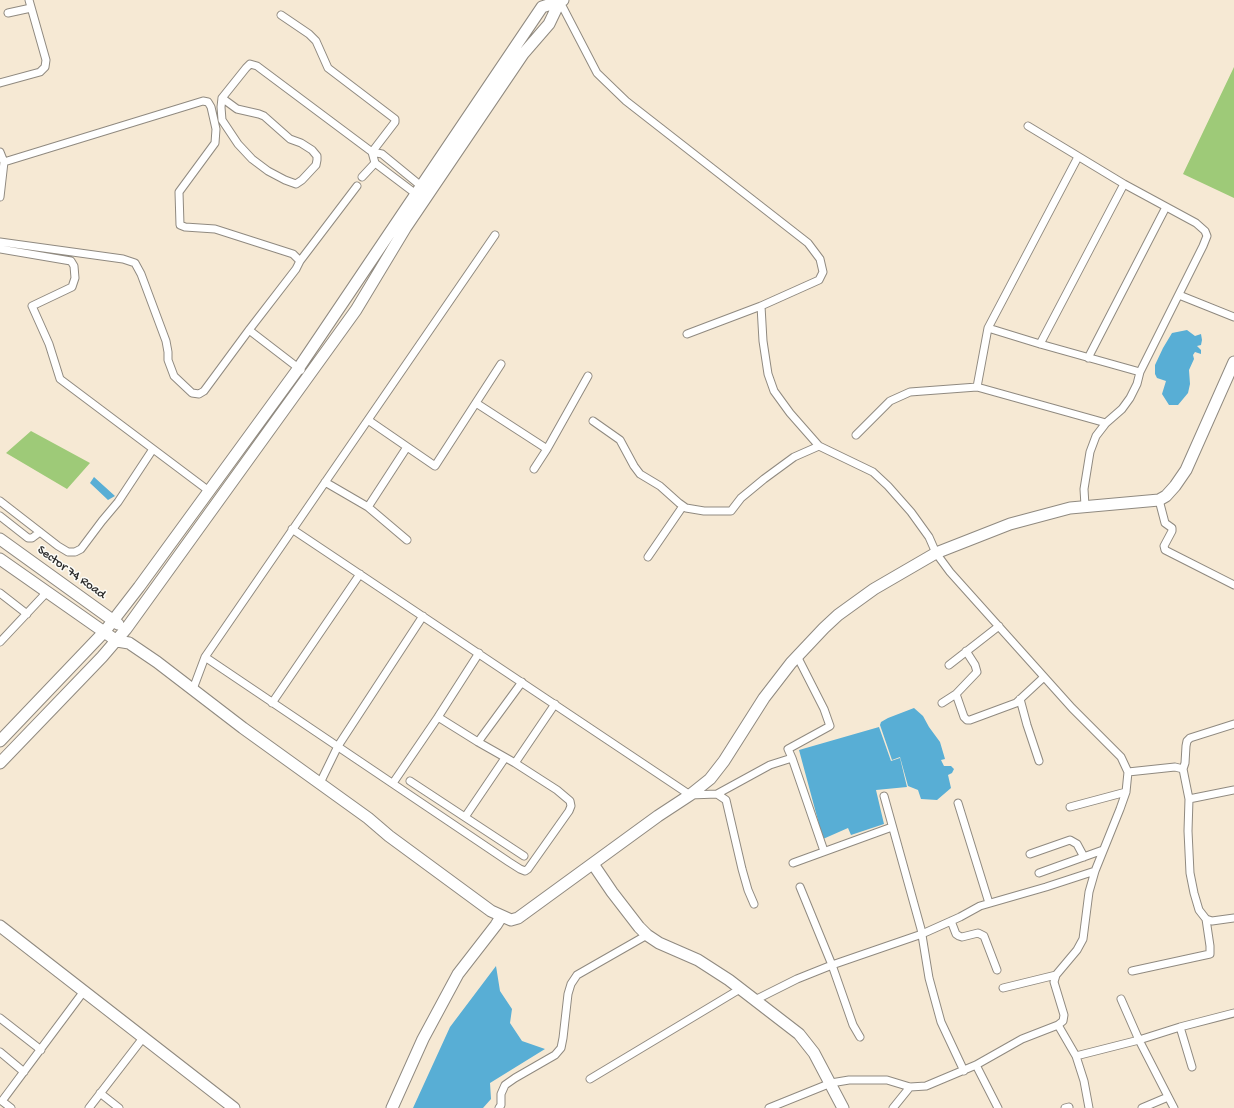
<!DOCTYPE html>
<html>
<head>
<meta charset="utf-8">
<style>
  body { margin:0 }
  canvas { display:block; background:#f6e9d4 }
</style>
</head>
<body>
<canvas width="1234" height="1108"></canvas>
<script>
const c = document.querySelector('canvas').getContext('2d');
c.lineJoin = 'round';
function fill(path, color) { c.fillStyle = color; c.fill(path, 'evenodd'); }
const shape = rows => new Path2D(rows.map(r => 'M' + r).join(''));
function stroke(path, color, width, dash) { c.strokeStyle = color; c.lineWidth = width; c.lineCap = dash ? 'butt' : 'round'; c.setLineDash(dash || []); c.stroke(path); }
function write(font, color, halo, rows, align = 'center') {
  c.font = font + ' "Gochi Hand",sans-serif'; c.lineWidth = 3; c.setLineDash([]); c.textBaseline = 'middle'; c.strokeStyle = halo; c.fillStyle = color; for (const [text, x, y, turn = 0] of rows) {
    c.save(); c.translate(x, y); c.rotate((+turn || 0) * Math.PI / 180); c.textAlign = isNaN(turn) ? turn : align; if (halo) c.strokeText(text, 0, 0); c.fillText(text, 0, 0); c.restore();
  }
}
fill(shape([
  [1234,67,1234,198,1183,174],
  [31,431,90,463,67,489,6,453]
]), '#9eca78');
fill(shape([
  [1187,330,1195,336,1201,334,1202,340,1201,345,1197,346,1201,350,1201,354,1195,352,1193,355,1194,359,1189,370,1190,384,1188,393,1178,405,1169,405,1162,394,1166,381,1157,378,1155,374,1155,365,1163,348,1172,333],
  [94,477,115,496,108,500,90,483],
  [914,708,923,716,929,727,940,742,945,759,941,760,944,766,951,766,954,769,952,773,948,775,951,788,937,800,921,799,918,790,908,786,900,757,892,760,880,725,881,722,888,718],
  [879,727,891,761,900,758,907,787,876,790,884,824,851,835,848,828,823,839,799,750],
  [496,966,500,991,512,1009,510,1023,522,1041,545,1049,490,1083,491,1099,483,1108,413,1108,450,1027]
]), '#58aed5');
const street = shape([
  [559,0,597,73,626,101,808,243,820,259,823,272,819,280,761,306,687,334],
  [8,13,31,8],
  [281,15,309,34,316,41,328,68,395,119,395,122,372,152],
  [0,83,40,72,45,67,46,60,29,0],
  [222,98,237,109,259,114,264,116,290,139,301,143,312,150,317,156,317,160,316,165,302,180,296,184,285,180,268,171,252,159,238,144,222,120,221,107,222,98,246,68,250,64,257,66,372,152,382,154,421,186],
  [1028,126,1124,184,1196,223,1205,231,1207,236,1203,246,1140,372,1137,384,1130,398,1122,409,1106,423,1096,436,1090,452,1084,489,1085,506],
  [0,152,4,162,0,197],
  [372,152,375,163,416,194],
  [362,177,375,163],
  [0,242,123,259,135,263,141,274,166,341,168,352,168,360,174,376,192,393,199,394,204,391,249,330,296,269,300,261,293,254,215,229,185,227,180,225,179,192,215,143,216,129,211,107,208,102,203,101,4,162],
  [0,249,71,261,74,266,75,278,72,287,32,306,49,344,60,379,209,491],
  [300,261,357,186],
  [1179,295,1234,317],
  [761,306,763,341,768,374,774,391,790,413,819,446,873,472,888,486,911,512,929,537,936,553,950,572,1072,708,1121,757,1128,772,1126,792,1120,809,1095,871,1089,892,1083,939,1077,950,1056,975,1054,982,1064,1015,1063,1021,1058,1025,1022,1039,976,1065,926,1086,910,1087,887,1080,849,1080,831,1083,769,1108],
  [988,328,1040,344,1140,372],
  [249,330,301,370],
  [1040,344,1124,184],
  [1088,358,1166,207],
  [977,387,1106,423],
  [476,403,547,449],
  [368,420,435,466,501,364],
  [593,421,620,440,634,466,640,474,660,486,679,503,686,508,704,511,731,511,741,498,764,479,794,457,819,446],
  [856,435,890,401,910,392,977,387,988,328,1078,157],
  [534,469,547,449,588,376],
  [325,482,368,507,407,447],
  [1159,500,1165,523,1172,528,1172,531,1164,546,1165,550,1234,585],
  [0,501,58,546,68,552,75,552,81,549,102,521,118,502,153,449],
  [368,507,407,540],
  [0,516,28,538,32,538,40,532],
  [292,529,690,795,717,794,726,800,742,869,748,890,754,904],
  [648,557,683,506],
  [0,593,27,614],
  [0,642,47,592],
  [205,657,509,862,520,869,525,871,528,869,569,811,571,806,570,801,557,790,515,763,478,742,438,717],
  [949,665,999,626],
  [193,689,205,657,495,235],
  [956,694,964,717,967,720,970,720,1016,703,1044,677],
  [1020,699,1027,725,1039,761],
  [272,703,360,574],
  [942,703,956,694,977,672,975,665,966,651],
  [478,742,522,682],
  [792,758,788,749,830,726,824,709,797,656],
  [515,763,555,704],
  [1183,769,1185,763,1186,746,1187,741,1190,738,1234,724],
  [1128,772,1175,767,1183,769,1189,799,1188,831,1190,873,1194,893,1199,910,1206,919,1212,921,1234,918],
  [410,781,524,856],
  [320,783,338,746,423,616],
  [393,783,438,717,479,653],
  [717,794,770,765,792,758,824,851],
  [884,796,921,929,929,978,941,1022,964,1071],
  [1189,799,1234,790],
  [958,803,989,903],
  [1070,807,1126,792],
  [465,817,505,758],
  [1030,854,1070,840,1077,844,1084,857],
  [793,863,892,827],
  [1039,873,1103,850],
  [800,887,832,965,853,1025,860,1037],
  [951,921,956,934,959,936,962,937,978,933,984,936,997,970],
  [1132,971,1210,954,1210,946,1206,919],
  [1003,988,1056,975],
  [1121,999,1139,1040,1174,1108],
  [755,1000,797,979,832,965,922,934,960,917,980,906,1046,887,1095,871],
  [0,1018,41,1050],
  [1058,1025,1076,1056,1084,1081,1089,1108],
  [1180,1027,1192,1067],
  [0,1052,24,1072],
  [1076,1056,1139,1040,1180,1027,1234,1013],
  [976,1065,998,1108],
  [590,1079,740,989],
  [100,1093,119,1108],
  [11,1108,2,1101,84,991],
  [89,1108,143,1038],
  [499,1108,501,1105,501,1094,505,1085,515,1078,555,1055,561,1048,563,1038,568,994,571,984,577,975,647,935],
  [893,1108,910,1087],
  [1065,1108,1069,1107],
  [1142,1108,1168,1097]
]);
const secondary = shape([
  [0,539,118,624],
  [0,559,117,641,129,643,157,662,243,728,368,818,389,836,491,911,511,920,518,918,658,816,690,795,710,779,724,761,764,698,791,663,824,628,838,615,874,589,936,553,1010,524,1070,508,1159,500,1166,496,1175,486,1186,470,1234,362],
  [0,741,105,631,139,587,298,369,542,7,563,0],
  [0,763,102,657,126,629,356,310,406,227,523,54,549,24,560,1],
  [593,864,612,892,639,927,647,935,659,943,698,960,729,980,799,1034,814,1053,843,1108],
  [0,926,234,1108],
  [392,1108,423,1039,458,974,496,925,501,917]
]);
stroke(street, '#908a80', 9);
stroke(secondary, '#908a80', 13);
stroke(street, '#fff', 7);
stroke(secondary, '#fff', 11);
write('13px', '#2b2b2b', '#fdfcf7', [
  ["Sector 74 Road",71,573,36]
]);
</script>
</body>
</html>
